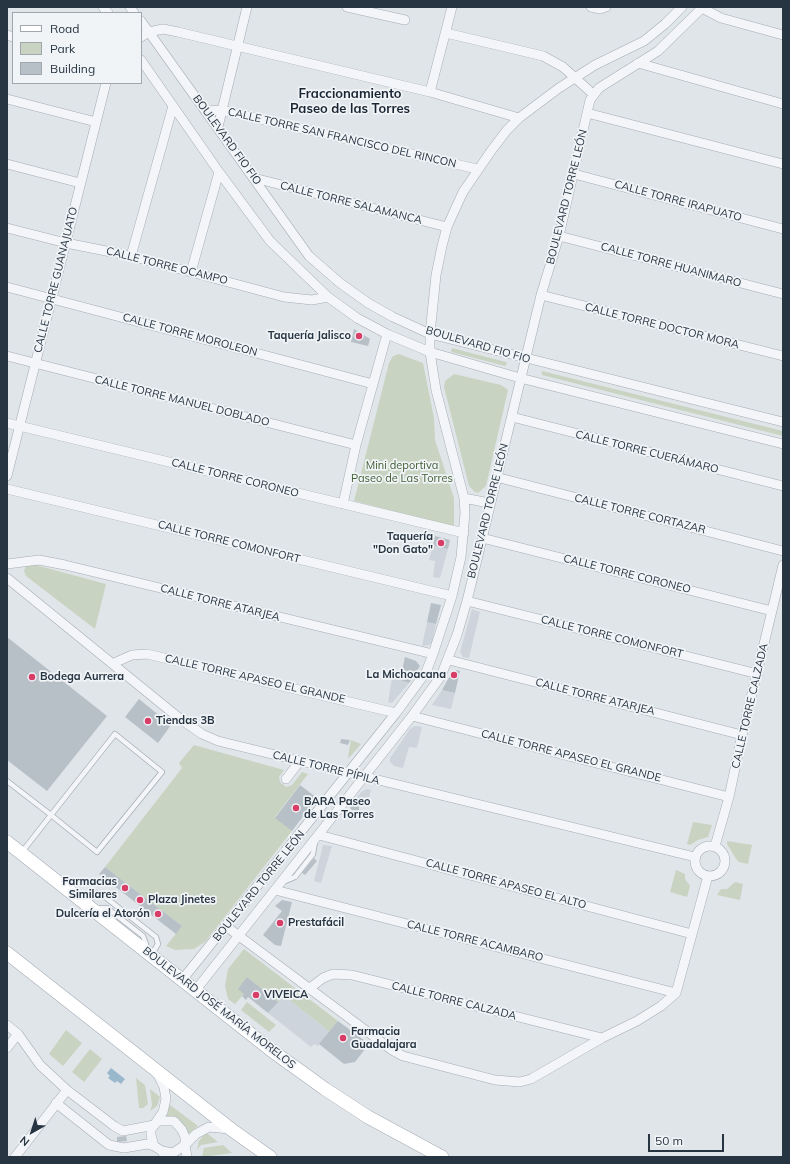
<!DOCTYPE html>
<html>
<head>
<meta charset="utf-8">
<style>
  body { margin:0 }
  #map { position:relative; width:790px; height:1164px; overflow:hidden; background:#e0e5ea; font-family:Mulish,sans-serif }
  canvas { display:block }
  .frame { position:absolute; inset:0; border:8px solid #273442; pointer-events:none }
  .legend { position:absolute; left:12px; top:12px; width:130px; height:72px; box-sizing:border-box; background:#f0f4f7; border:1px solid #a0a7af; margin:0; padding:5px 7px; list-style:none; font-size:12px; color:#273442 }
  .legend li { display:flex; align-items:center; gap:8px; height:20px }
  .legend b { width:20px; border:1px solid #a0a7af }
  .north { position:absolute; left:12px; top:1112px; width:40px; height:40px; -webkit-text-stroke:3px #f0f4f7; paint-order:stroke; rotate:219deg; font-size:11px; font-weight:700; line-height:16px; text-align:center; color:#273442 }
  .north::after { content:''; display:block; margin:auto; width:14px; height:18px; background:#273442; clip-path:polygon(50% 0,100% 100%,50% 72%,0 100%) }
  .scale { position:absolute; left:648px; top:1134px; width:76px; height:18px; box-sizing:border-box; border:2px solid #273442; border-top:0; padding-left:5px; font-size:12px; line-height:14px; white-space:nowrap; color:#273442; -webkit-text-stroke:3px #f0f4f7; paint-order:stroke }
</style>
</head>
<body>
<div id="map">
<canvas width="790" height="1164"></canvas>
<div class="frame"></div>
<ul class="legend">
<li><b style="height:5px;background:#fff"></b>Road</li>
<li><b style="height:11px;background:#c8d4c1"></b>Park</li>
<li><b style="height:11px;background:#b7bfc7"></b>Building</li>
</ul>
<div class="north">N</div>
<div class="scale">50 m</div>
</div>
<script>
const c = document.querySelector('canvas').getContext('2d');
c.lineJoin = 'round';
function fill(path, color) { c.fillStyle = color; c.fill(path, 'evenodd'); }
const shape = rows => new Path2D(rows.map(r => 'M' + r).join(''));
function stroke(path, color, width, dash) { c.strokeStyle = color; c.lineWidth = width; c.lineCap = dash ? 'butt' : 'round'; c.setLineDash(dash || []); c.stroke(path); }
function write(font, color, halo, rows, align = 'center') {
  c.font = font + ' Mulish,sans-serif'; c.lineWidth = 3.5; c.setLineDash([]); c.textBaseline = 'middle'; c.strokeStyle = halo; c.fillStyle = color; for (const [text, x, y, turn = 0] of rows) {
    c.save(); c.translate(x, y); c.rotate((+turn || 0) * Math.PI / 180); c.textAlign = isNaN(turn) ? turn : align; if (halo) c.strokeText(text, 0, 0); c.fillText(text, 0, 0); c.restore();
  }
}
fill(shape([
  [433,545,448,549,440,578,433,577,435,561,429,560],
  [472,609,480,612,469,658,463,657,460,652],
  [427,622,436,624,432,642,429,645,422,646],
  [392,678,409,683,392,703,388,702],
  [442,690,455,693,451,709,432,705],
  [415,726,422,727,417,748,409,747,403,768,394,766,390,762,390,758,410,729],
  [367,789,371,790,369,798,361,797,359,807,352,805,361,792],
  [323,845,332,846,321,883,314,881],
  [283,995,330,1032,318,1046,314,1044,311,1047,268,1013]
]), '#ced4dc');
fill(shape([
  [452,348,506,362,507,364,505,366,451,352],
  [399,354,423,363,434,418,435,440,454,498,454,527,354,501,389,363,393,356],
  [542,371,783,431,783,436,542,375],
  [454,374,501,385,508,390,486,486,478,493,475,492,469,486,444,387,445,381],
  [32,564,106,584,95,629,26,576,24,571,26,566],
  [351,740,361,744,349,758,348,757],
  [194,745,284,770,279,777,280,782,286,787,292,785,302,772,308,774,275,817,292,831,205,942,194,949,175,950,166,946,182,926,105,867,182,768,179,763],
  [693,822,712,825,708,837,698,840,690,845,687,844],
  [727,841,752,845,748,864,739,862,736,859,727,844],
  [676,870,685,874,685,879,690,886,687,897,670,892],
  [735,882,743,884,740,900,717,895,721,889,727,889],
  [244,949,338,1021,330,1032,283,995,278,1002,248,978,244,994,235,1004,228,999,225,986,228,969],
  [247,1002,276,1025,269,1032,241,1010],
  [66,1030,82,1043,63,1066,49,1054],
  [90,1049,102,1059,84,1082,72,1072],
  [136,1078,145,1085,148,1104,143,1108,139,1108],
  [150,1089,160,1097,157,1106,150,1111,152,1105],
  [170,1105,198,1126,188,1134,165,1117],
  [205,1134,208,1134,218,1142,201,1145,197,1150,199,1141],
  [223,1145,232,1153,202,1157,204,1148]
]), '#c8d4c1');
fill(shape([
  [111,1068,125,1079,121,1084,117,1081,115,1083,108,1078,110,1076,107,1073]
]), '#99b8cc');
fill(shape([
  [354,329,370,339,368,346,351,342],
  [435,536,450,540,448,549,433,545],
  [431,603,441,605,436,624,427,622],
  [7,637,107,716,47,791,7,760],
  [405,657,416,661,420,666,409,683,400,680],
  [456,670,460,671,455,693,442,690,451,674],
  [139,699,171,725,158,743,125,717],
  [341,739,350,740,348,745,340,743],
  [300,785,317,798,292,831,275,818],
  [352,805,359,807,359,812,352,810,350,808],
  [314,858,317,861,305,875,302,873],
  [105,867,182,926,176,934,99,874],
  [282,900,292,902,281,946,275,945,263,935,282,911,275,906],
  [247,977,278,1002,268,1013,248,997,246,1000,242,996,244,994,238,989],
  [338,1021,369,1044,355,1062,344,1064,319,1044],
  [126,1136,127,1141,117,1142,117,1137]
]), '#b7bfc7');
const lane = shape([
  [7,781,51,815,97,852,162,772,115,734,51,815,22,852],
  [283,882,295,877,313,854,315,842],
  [86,903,97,893,105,897,156,937,158,944,152,954],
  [94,908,107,908,143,936,146,944,146,949]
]);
const street = shape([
  [103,7,108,13],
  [130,7,134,13],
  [347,7,405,20],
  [591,7,600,9,606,7],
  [702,8,721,18,783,35],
  [141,21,309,256,340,283,368,303,393,317,430,334,783,422],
  [446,33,543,56,563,67,593,94],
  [7,35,13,37],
  [141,37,149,32,163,29,178,32,430,92,519,118],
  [141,60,219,172,270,241,328,297,357,318,387,334,430,352,520,378,783,444],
  [638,63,783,104],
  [430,92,452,7],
  [7,99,96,122],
  [206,111,221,110,477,169],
  [587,113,783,164],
  [218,127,247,7],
  [7,164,80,183],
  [574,174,783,229],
  [254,178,447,227],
  [7,228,66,243,131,256,284,297,312,300,328,297],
  [559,236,783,294],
  [131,256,173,106],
  [191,272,219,172],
  [7,287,373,384],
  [541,295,783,356],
  [7,356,356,445],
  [512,417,783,486],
  [7,423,464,533],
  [7,476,106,83],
  [496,477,783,551],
  [7,489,452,596],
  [464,498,489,503],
  [343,504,356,445,387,334],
  [482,538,772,611],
  [7,564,39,560,65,565,433,654],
  [7,578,179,718,202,734,218,741,695,857],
  [467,601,758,674],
  [449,660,742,735],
  [114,663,132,655,147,654,396,713],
  [412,716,729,797],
  [286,779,300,761],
  [319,835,692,934],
  '695 861a15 15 0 1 1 30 0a15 15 0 1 1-30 0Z',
  [715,846,729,797,742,735,783,565],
  [275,890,676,993],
  [227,927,392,1050,403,1056,495,1080,520,1082,531,1079,602,1038,637,1021,661,1006,676,993,708,876],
  [182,980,396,713,426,672,433,654,452,596,461,557,465,513,464,498,436,390,430,352,430,334,436,275,442,246,447,227,463,192,491,151,507,130,519,118,559,88,595,65,644,41,665,24,682,7],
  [310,988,323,978,333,974,352,975,602,1038],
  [195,991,412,716,441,676,457,635,467,601,541,295,559,236,590,100,599,88,658,51,703,7],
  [7,1025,18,1034,40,1065,67,1090,114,1126,123,1131,154,1125],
  [7,1048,18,1034],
  [56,1103,109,1145,124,1148,147,1144,154,1146],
  [156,1122,163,1112,166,1099,164,1087,157,1073],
  [162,1151,173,1153,185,1145,185,1137,182,1130,174,1121,158,1121,151,1129,151,1135,154,1146,162,1151,165,1157],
  [15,1157,67,1090],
  [187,1157,185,1145,196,1134,209,1127,229,1129]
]);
const secondary = shape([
  [7,842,271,1050,325,1089,368,1117,442,1157],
  [7,953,232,1130,270,1157]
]);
stroke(lane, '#a5acb4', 6);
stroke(street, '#a5acb4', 10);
stroke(secondary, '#a5acb4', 14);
stroke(lane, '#f3f5f8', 4.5);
stroke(street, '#f3f5f8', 9);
stroke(secondary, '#fff', 13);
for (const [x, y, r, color] of [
  [359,336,4,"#d73d66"],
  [441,543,4,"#d73d66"],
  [454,675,4,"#d73d66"],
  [32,677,4,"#d73d66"],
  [148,721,4,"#d73d66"],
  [296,808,4,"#d73d66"],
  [125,888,4,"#d73d66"],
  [140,900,4,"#d73d66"],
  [158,914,4,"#d73d66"],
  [280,923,4,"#d73d66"],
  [256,995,4,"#d73d66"],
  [343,1038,4,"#d73d66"]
]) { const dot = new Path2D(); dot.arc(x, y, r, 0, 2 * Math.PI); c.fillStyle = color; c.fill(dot); stroke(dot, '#f0f4f7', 1.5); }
write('11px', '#273442', '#f0f4f7', [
  ["CALLE TORRE SAN FRANCISCO DEL RINCON",342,138,13],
  ["BOULEVARD FIO FIO",227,140,54],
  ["BOULEVARD TORRE LEÓN",567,197,-76],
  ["CALLE TORRE IRAPUATO",678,201,15],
  ["CALLE TORRE SALAMANCA",351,203,14],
  ["CALLE TORRE HUANIMARO",671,265,15],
  ["CALLE TORRE OCAMPO",167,266,14],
  ["CALLE TORRE GUANAJUATO",56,280,-76],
  ["CALLE TORRE DOCTOR MORA",662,326,14],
  ["CALLE TORRE MOROLEON",190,335,15],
  ["BOULEVARD FIO FIO",478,345,16],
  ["CALLE TORRE MANUEL DOBLADO",182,401,14],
  ["CALLE TORRE CUERÁMARO",647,452,14],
  ["CALLE TORRE CORONEO",235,478,14],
  ["BOULEVARD TORRE LEÓN",488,511,-76],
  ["CALLE TORRE CORTAZAR",640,514,14],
  ["CALLE TORRE COMONFORT",229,542,14],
  ["CALLE TORRE CORONEO",627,574,14],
  ["CALLE TORRE ATARJEA",220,603,14],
  ["CALLE TORRE COMONFORT",612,637,14],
  ["CALLE TORRE APASEO EL GRANDE",255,679,13],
  ["CALLE TORRE ATARJEA",595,697,14],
  ["CALLE TORRE CALZADA",750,706,-77],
  ["CALLE TORRE APASEO EL GRANDE",571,756,14],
  ["CALLE TORRE PÍPILA",326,768,14],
  ["CALLE TORRE APASEO EL ALTO",506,884,15],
  ["BOULEVARD TORRE LEÓN",259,886,-51],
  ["CALLE TORRE ACAMBARO",475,941,14],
  ["CALLE TORRE CALZADA",454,1001,14],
  ["BOULEVARD JOSÉ MARÍA MORELOS",219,1008,38]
]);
write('bold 11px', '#273442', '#f0f4f7', [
  ["Taquería Jalisco",351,336,"right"],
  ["Taquería",433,537,"right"],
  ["\"Don Gato\"",433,550,"right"],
  ["La Michoacana",446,675,"right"],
  ["Bodega Aurrera",40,677],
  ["Tiendas 3B",156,721],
  ["BARA Paseo",304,802],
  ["de Las Torres",304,815],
  ["Farmacias",117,882,"right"],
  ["Similares",117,895,"right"],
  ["Plaza Jinetes",148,900],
  ["Dulcería el Atorón",150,914,"right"],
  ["Prestafácil",288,923],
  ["VIVEICA",264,995],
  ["Farmacia",351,1032],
  ["Guadalajara",351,1045]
], 'left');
write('11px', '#415f34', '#f0f4f7', [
  ["Mini deportiva",402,466],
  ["Paseo de Las Torres",402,479]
]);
write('bold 13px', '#1a2533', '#f0f4f7', [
  ["Fraccionamiento",350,94],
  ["Paseo de las Torres",350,109]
]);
</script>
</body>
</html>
